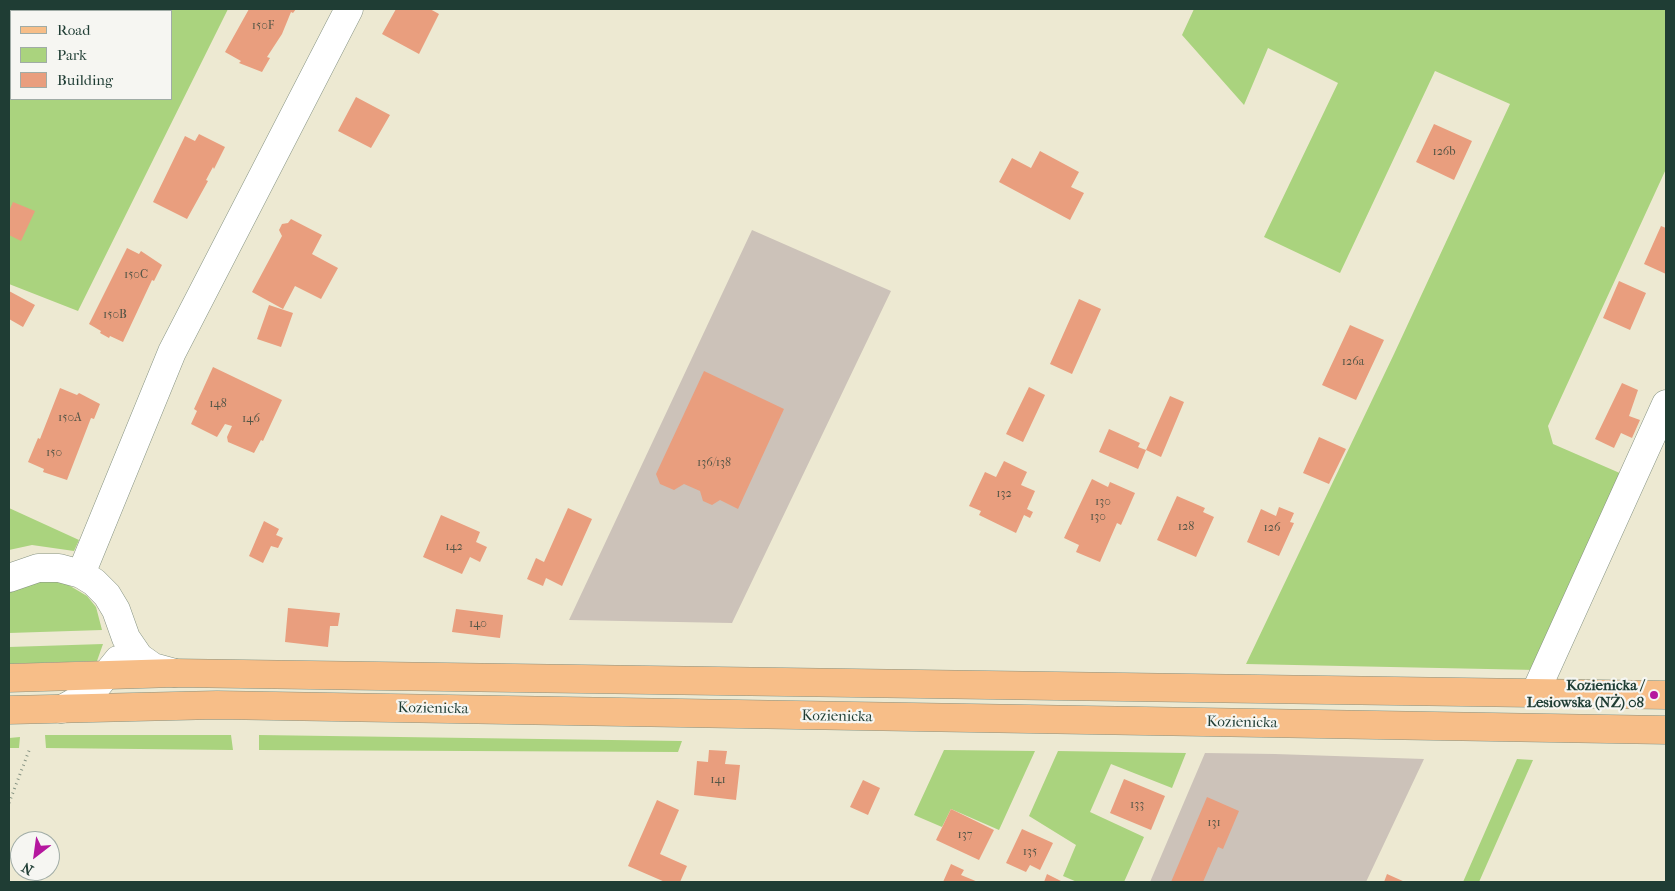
<!DOCTYPE html>
<html>
<head>
<meta charset="utf-8">
<style>
  body { margin:0 }
  #map { position:relative; width:1675px; height:891px; overflow:hidden; background:#ede9d2; font-family:"IM FELL French Canon",serif }
  canvas { display:block }
  .frame { position:absolute; inset:0; border:10px solid #1f3d34; pointer-events:none }
  .legend { position:absolute; left:10px; top:10px; width:162px; height:90px; box-sizing:border-box; background:#f6f6f2; border:1px solid #a0aca6; margin:0; padding:6px 9px; list-style:none; font-size:15px; color:#1f3d34 }
  .legend li { display:flex; align-items:center; gap:10px; height:25px }
  .legend b { width:25px; border:1px solid #a0aca6 }
  .north { position:absolute; left:10px; top:831px; width:50px; height:50px; box-sizing:border-box; background:#f6f6f2; border:1px solid #a0aca6; border-radius:50%; rotate:210deg; font-size:14px; font-weight:700; line-height:20px; text-align:center; color:#1f3d34 }
  .north::after { content:''; display:block; margin:auto; width:18px; height:22px; background:#b5179e; clip-path:polygon(50% 0,100% 100%,50% 72%,0 100%) }
</style>
</head>
<body>
<div id="map">
<canvas width="1675" height="891"></canvas>
<div class="frame"></div>
<ul class="legend">
<li><b style="height:6px;background:#f7be88"></b>Road</li>
<li><b style="height:14px;background:#aad37e"></b>Park</li>
<li><b style="height:14px;background:#e99e7e"></b>Building</li>
</ul>
<div class="north">N</div>
</div>
<script>
const c = document.querySelector('canvas').getContext('2d');
c.lineJoin = 'round';
function fill(path, color) { c.fillStyle = color; c.fill(path, 'evenodd'); }
const shape = rows => new Path2D(rows.map(r => 'M' + r).join(''));
function stroke(path, color, width, dash) { c.strokeStyle = color; c.lineWidth = width; c.lineCap = dash ? 'butt' : 'round'; c.setLineDash(dash || []); c.stroke(path); }
function write(font, color, halo, rows, align = 'center') {
  c.font = font + ' "IM FELL French Canon",serif'; c.lineWidth = 4.5; c.setLineDash([]); c.textBaseline = 'middle'; c.strokeStyle = halo; c.fillStyle = color; for (const [text, x, y, turn = 0] of rows) {
    c.save(); c.translate(x, y); c.rotate((+turn || 0) * Math.PI / 180); c.textAlign = isNaN(turn) ? turn : align; if (halo) c.strokeText(text, 0, 0); c.fillText(text, 0, 0); c.restore();
  }
}
fill(shape([
  [752,230,891,291,732,623,569,620],
  [1205,753,1275,754,1424,759,1366,882,1150,882]
]), '#ccc2b9');
fill(shape([
  [9,9,228,9,78,311,9,284],
  [11,11,171,11,171,99,11,99],
  [1194,9,1666,9,1666,169,1548,426,1553,444,1622,474,1536,670,1246,664,1394,354,1510,104,1435,71,1340,273,1264,237,1338,83,1268,48,1244,105,1182,35],
  [9,508,79,540,74,551,32,545,9,550],
  [42,578,65,583,87,596,96,607,102,630,9,633,9,588],
  [103,644,97,661,9,664,9,647],
  [45,735,231,735,233,750,46,748],
  [259,735,682,741,678,752,259,750],
  [20,737,19,748,9,748,9,738],
  [944,750,1035,751,999,830,951,809,942,827,914,815],
  [1058,751,1186,753,1172,788,1111,764,1090,812,1144,837,1124,882,1077,882,1063,876,1076,845,1029,816],
  [1517,759,1533,760,1479,882,1463,882]
]), '#aad37e');
fill(shape([
  [249,9,296,9,293,13,291,12,282,34,267,57,270,58,262,72,239,63,241,61,225,52],
  [396,9,430,9,439,14,419,54,382,34],
  [356,97,390,115,371,148,338,131],
  [1434,124,1472,141,1454,180,1416,162],
  [199,134,225,147,214,169,213,167,206,180,208,181,187,219,153,202,185,136,195,141],
  [1040,151,1079,172,1071,187,1084,193,1070,220,999,182,1012,158,1031,168],
  [13,202,35,211,21,241,9,235,9,211],
  [291,219,322,235,312,254,338,268,321,299,295,286,283,309,252,292,282,236,279,230,282,224,288,223],
  [1661,226,1666,228,1666,274,1644,264],
  [127,248,139,254,141,251,162,265,154,281,152,280,123,342,110,336,109,338,100,333,101,331,89,324],
  [1619,281,1646,293,1630,330,1603,318],
  [9,291,35,305,23,327,9,319],
  [1079,299,1101,309,1072,374,1050,364],
  [269,305,293,313,281,347,257,339],
  [1350,325,1384,340,1356,400,1322,385],
  [213,367,282,400,263,441,261,440,254,453,228,442,227,437,232,426,225,424,217,437,191,424,197,411,194,409],
  [704,371,784,409,738,509,720,500,712,505,703,501,700,491,684,484,674,490,660,484,656,474],
  [1622,383,1638,390,1629,416,1640,420,1632,438,1621,433,1614,448,1595,439],
  [1029,387,1045,395,1023,442,1006,434],
  [60,388,77,395,79,393,100,404,94,419,91,418,67,480,43,472,44,469,28,462,38,438,40,439],
  [1170,396,1184,402,1161,457,1146,450],
  [1109,429,1140,443,1138,447,1146,450,1138,469,1099,452],
  [1319,437,1346,449,1329,484,1303,473],
  [1004,461,1027,472,1021,485,1035,491,1027,509,1033,512,1030,518,1024,515,1016,533,979,515,981,511,969,506,985,472,996,477],
  [1092,479,1108,487,1110,482,1135,493,1121,525,1117,523,1100,562,1076,552,1079,545,1064,538],
  [1177,496,1205,508,1203,512,1214,517,1196,557,1157,540],
  [1279,507,1294,513,1290,522,1294,523,1279,556,1247,542,1261,509,1276,516],
  [568,508,592,519,562,586,546,578,543,586,527,579,536,558,544,562],
  [441,515,480,532,476,542,487,547,480,562,470,557,462,574,423,557],
  [264,521,279,529,276,535,283,538,278,548,271,546,263,563,249,556],
  [288,608,340,613,338,626,330,626,328,647,285,642],
  [456,609,503,615,500,638,452,632],
  [709,750,727,751,725,764,740,765,736,800,694,795,697,761,708,762],
  [1124,779,1165,796,1151,830,1110,813],
  [863,780,880,788,868,815,850,807],
  [1207,797,1239,811,1223,849,1218,847,1203,882,1171,882],
  [657,800,679,810,660,854,687,866,680,882,665,882,628,866],
  [951,809,994,830,979,860,936,840],
  [1022,829,1053,843,1040,870,1030,865,1026,872,1006,863],
  [951,864,964,870,961,875,978,882,943,882],
  [1047,874,1061,881,1060,882,1044,882],
  [1387,874,1405,882,1384,882]
]), '#e99e7e');
const minor = shape([
  [81,574,172,352,349,9],
  [9,578,38,568,59,568,81,574,94,582,107,595,116,610,126,638,139,657,153,667,175,673],
  [1535,693,1666,404],
  [62,709,84,697,97,686,118,660]
]);
const major = shape([
  [9,678,175,673,1666,695],
  [9,710,217,705,1666,730]
]);
stroke(minor, '#869383', 29);
stroke(major, '#869383', 29);
stroke(shape([
  [9,803,30,748]
]), '#869383', 3, [1, 4]);
stroke(minor, '#fff', 28);
stroke(major, '#f7be88', 28);
for (const [x, y, r, color] of [
  [1654,695,5,"#b5179e"]
]) { const dot = new Path2D(); dot.arc(x, y, r, 0, 2 * Math.PI); c.fillStyle = color; c.fill(dot); stroke(dot, '#f6f6f2', 2); }
write('12px', '#525546', null, [
  ["150F",263,26],
  ["126b",1444,152],
  ["150C",136,275],
  ["150B",115,315],
  ["126a",1353,362],
  ["148",218,404],
  ["150A",70,418],
  ["146",251,419],
  ["150",54,453],
  ["136/138",714,463],
  ["132",1004,494],
  ["130",1103,502],
  ["130",1098,517],
  ["128",1186,527],
  ["126",1272,528],
  ["142",454,547],
  ["140",478,624],
  ["141",718,780],
  ["133",1137,805],
  ["131",1214,823],
  ["137",965,835],
  ["135",1030,852]
]);
write('bold 15px', '#1f3d34', '#f6f6f2', [
  ["Kozienicka /",1644,686],
  ["Lesiowska (NŻ) 08",1644,703]
], 'right');
write('15px', '#1f3d34', '#f6f6f2', [
  ["Kozienicka",433,709,1],
  ["Kozienicka",837,717,1],
  ["Kozienicka",1242,723,1]
]);
</script>
</body>
</html>
